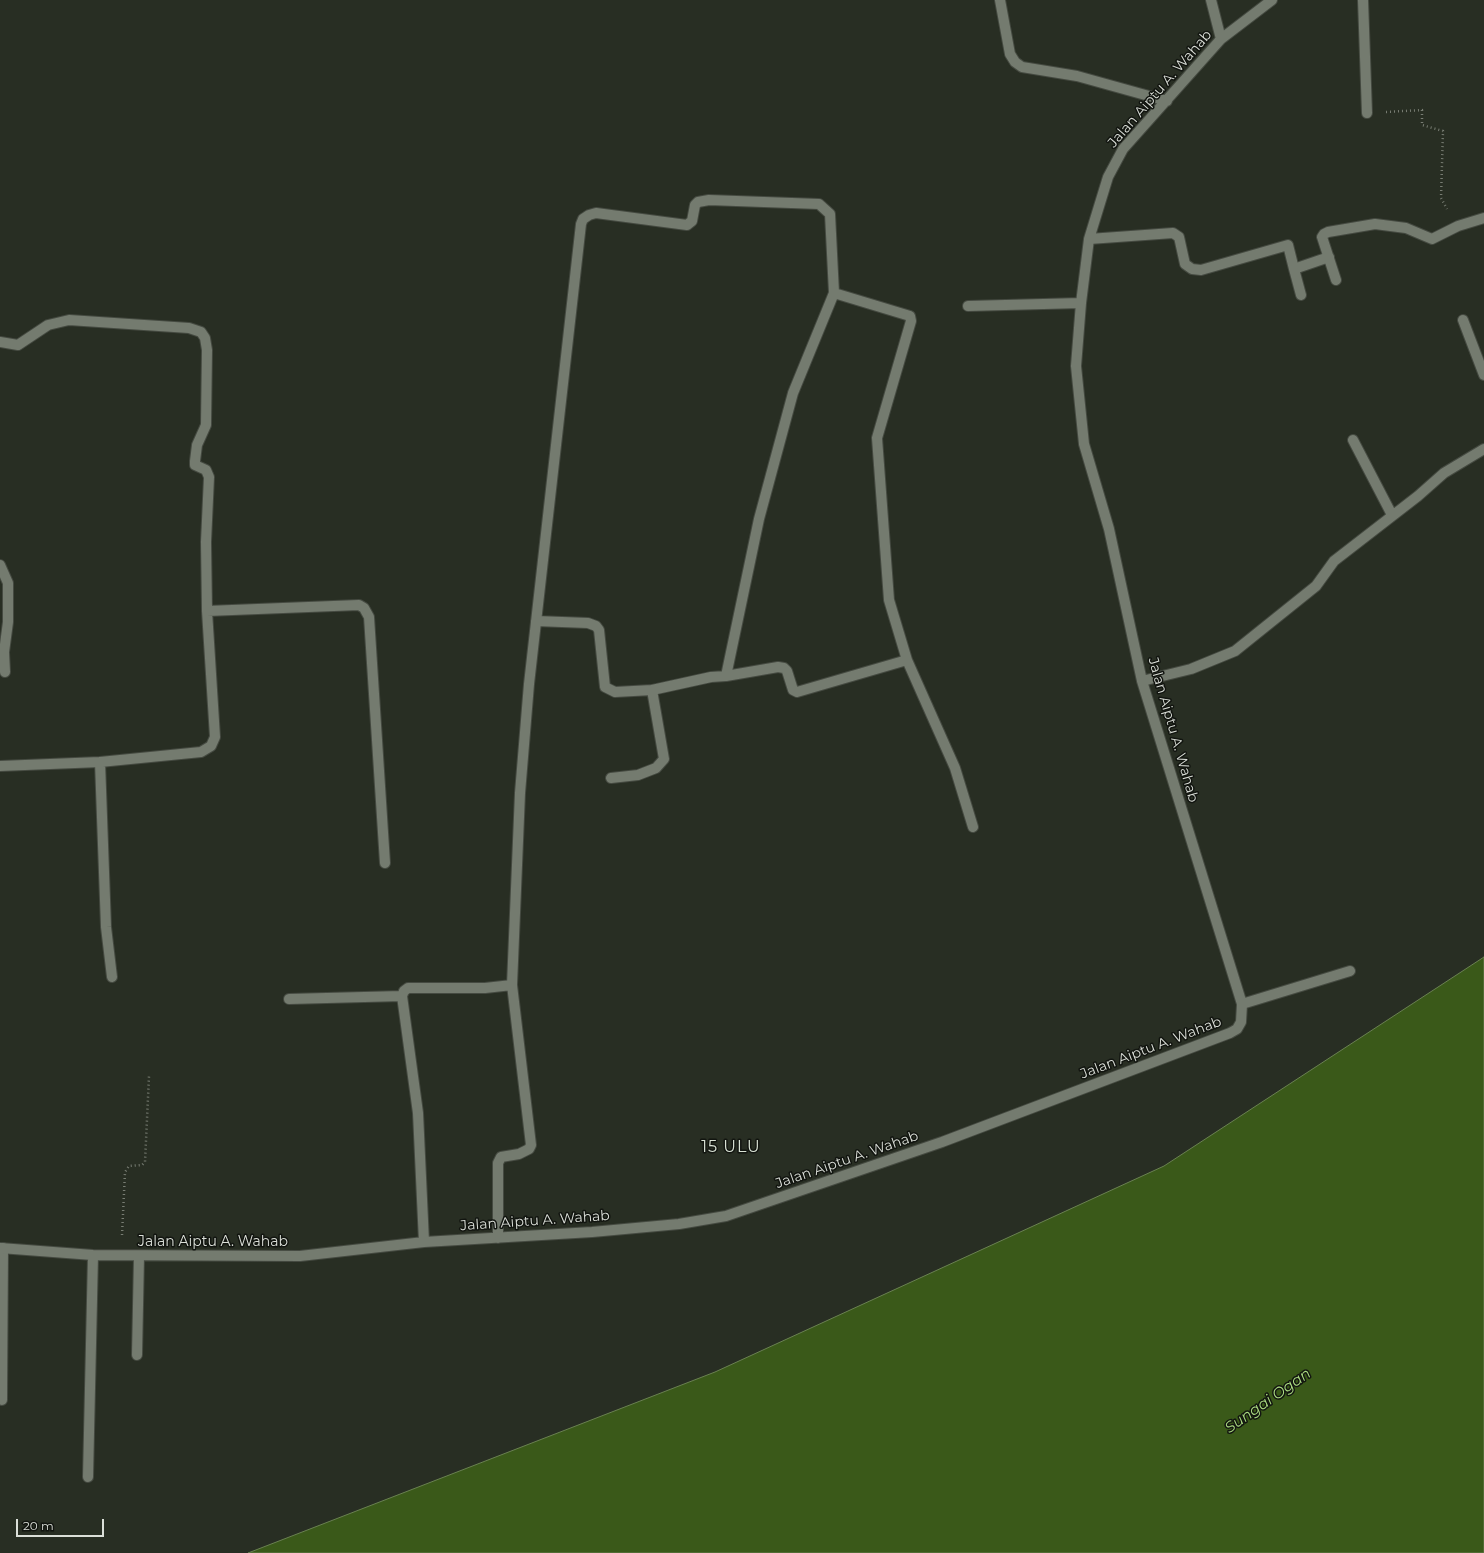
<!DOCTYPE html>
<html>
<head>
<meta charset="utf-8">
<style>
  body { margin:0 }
  #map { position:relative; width:1484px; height:1553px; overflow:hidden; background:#282e23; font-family:Montserrat,sans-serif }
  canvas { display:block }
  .scale { position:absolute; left:16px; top:1519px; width:88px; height:18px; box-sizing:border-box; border:2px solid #dbdfd8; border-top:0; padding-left:5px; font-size:12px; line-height:14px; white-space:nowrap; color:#dbdfd8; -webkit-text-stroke:3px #121510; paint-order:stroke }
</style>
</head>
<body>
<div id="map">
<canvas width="1484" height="1553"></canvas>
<div class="scale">20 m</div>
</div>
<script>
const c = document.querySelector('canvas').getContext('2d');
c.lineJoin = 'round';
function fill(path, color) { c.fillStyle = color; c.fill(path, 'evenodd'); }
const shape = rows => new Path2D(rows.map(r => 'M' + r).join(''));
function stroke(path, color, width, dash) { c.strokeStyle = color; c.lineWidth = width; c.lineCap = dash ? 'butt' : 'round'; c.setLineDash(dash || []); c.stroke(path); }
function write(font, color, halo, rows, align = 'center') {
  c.font = font + ' Montserrat,sans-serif'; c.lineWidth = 3; c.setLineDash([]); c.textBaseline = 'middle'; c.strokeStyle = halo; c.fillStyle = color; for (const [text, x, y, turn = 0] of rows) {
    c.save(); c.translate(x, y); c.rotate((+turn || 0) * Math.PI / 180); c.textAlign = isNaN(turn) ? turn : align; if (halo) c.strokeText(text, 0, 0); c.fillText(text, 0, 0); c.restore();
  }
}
const water = shape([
  [1484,957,1484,1553,248,1553,715,1372,1164,1166,1484,957]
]);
fill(water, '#3a5919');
stroke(water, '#6a8152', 1);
const service = shape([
  [2,1400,3,1248]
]);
const minor = shape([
  [1000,0,1010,54,1015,62,1022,67,1077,76,1167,101],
  [1211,0,1221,39],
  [1363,0,1367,113],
  [1089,239,1173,233,1179,237,1185,264,1192,269,1201,270,1288,245,1294,269,1329,257],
  [1294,269,1301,295],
  [1336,280,1322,237,1324,234,1328,232,1375,224,1406,228,1432,239,1458,226,1484,218],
  [968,306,1081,303],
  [1463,320,1484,375],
  [0,342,18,345,48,325,69,320,189,328,201,332,205,338,207,350,206,425,197,445,195,461,195,465,206,470,209,477,206,542,207,611,215,737,211,746,201,752,100,762],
  [1353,440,1392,515],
  [0,565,8,583,8,622,4,652,5,672],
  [207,611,359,605,364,608,369,617,385,863],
  [536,621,588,623,596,626,599,630,605,687,615,692,652,690,664,759,656,768,638,775,611,778],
  [726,676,778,667,784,668,787,671,793,690,797,692,907,660],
  [1142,681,1191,669,1235,651,1316,586,1334,561,1418,496,1444,473,1484,449],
  [652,690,711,677,726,676,759,519,793,393,834,293],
  [0,766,100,762,106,927,112,977],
  [289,999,402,996],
  [1242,1004,1350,971],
  [498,1238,498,1163,501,1157,519,1154,529,1149,531,1145,512,985],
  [424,1242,418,1113,402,996,404,991,408,988,485,988,512,985,520,793,529,684,581,224,583,219,589,215,596,213,687,225,692,221,695,205,698,202,709,200,819,204,830,214,834,293,910,316,911,321,877,438,889,600,907,660,955,768,973,827],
  [0,1248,93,1255,300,1256,424,1242,592,1232,679,1224,726,1216,942,1142,1230,1033,1237,1029,1241,1022,1242,1004,1142,681,1109,529,1084,444,1076,366,1081,303,1089,239,1108,177,1123,149,1221,39,1272,0],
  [137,1355,139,1256],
  [88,1477,93,1255]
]);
stroke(service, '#454a41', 12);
stroke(minor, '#454a41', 12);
stroke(shape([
  [1386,112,1422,110,1422,125,1443,131,1441,198,1447,209],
  [122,1235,125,1172,129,1166,142,1165,145,1162,149,1076]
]), '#787d73', 2.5, [1, 3]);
stroke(service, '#747b6f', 10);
stroke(minor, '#747b6f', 10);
write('14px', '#dbdfd8', '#121510', [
  ["Jalan Aiptu A. Wahab",1160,89,-49],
  ["Jalan Aiptu A. Wahab",1173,730,74],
  ["Jalan Aiptu A. Wahab",1151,1048,-21],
  ["Jalan Aiptu A. Wahab",847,1160,-19],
  ["Jalan Aiptu A. Wahab",535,1221,-4],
  ["Jalan Aiptu A. Wahab",213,1242]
]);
write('italic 15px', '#abdb81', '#121510', [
  ["Sungai Ogan",1268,1401,-35]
]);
c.letterSpacing = '1px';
write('16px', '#dae3d5', '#121510', [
  ["15 ULU",731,1147]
]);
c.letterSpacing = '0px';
</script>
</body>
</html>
